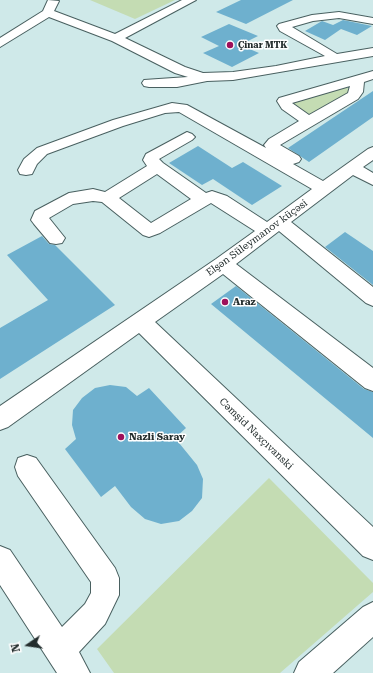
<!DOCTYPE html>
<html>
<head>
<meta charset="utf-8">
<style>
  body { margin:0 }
  #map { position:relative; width:373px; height:673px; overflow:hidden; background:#cfe9e9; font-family:"Roboto Serif",serif }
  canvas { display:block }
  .north { position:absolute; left:8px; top:625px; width:40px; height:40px; -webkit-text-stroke:3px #fff; paint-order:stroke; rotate:257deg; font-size:11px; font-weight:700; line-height:16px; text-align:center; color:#232d2d }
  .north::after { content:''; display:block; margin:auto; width:14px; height:18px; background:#232d2d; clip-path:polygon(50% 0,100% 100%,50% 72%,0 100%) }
</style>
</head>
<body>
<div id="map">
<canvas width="373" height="673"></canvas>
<div class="north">N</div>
</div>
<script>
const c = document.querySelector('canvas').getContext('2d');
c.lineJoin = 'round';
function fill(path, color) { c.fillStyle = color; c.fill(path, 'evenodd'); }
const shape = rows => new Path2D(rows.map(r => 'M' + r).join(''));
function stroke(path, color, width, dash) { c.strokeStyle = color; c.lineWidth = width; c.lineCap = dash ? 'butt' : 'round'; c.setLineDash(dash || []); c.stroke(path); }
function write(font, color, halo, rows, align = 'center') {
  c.font = font + ' "Roboto Serif",serif'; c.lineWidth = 3; c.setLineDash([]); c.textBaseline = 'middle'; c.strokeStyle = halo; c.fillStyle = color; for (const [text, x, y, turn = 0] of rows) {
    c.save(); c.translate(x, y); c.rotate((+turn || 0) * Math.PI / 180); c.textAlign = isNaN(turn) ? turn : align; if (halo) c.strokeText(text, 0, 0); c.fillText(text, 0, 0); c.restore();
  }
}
fill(shape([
  [90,0,175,0,135,19],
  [345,87,352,90,309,118,289,103],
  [269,478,373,583,373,592,280,673,114,673,97,649]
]), '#c4dcb3');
fill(shape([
  [241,0,293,0,246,24,216,12],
  [343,20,372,26,357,35,341,29,325,40,305,31,322,21,333,25],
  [229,24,258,36,240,45,259,53,232,67,203,53,219,46,201,37],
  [373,91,373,117,309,162,288,148],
  [198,146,232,168,243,162,282,186,252,205,213,179,202,185,169,163],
  [345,232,373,251,373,285,325,247],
  [42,236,49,244,55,245,115,305,0,379,0,328,48,300,7,255],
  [236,286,364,389,373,392,373,438,211,304],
  [110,385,126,387,137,396,149,388,186,428,175,438,197,465,203,479,202,498,192,511,179,521,161,524,145,519,131,507,115,486,101,497,65,449,76,439,72,425,73,410,82,398,95,388]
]), '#6eb0ce');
const minor = shape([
  [48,0,59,1,54,11,115,34,182,0,196,0,125,38,185,67,203,73,233,72,276,66,325,56,280,31,277,26,279,24,312,15,339,12,373,18,373,24,339,18,313,21,292,27,337,54,373,48,373,56,233,80,207,81,177,87,149,87,144,86,142,83,144,80,188,77,175,73,112,41,49,17,0,47,0,38,43,11,48,0],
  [373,71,373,79,364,82,363,92,358,99,280,145,299,156,301,159,299,162,293,164,323,181,368,149,373,147,373,160,363,167,373,173,373,185,353,175,291,222,373,287,373,306,366,303,279,231,236,264,373,368,373,391,365,388,223,274,155,322,373,527,373,560,363,556,139,333,8,427,0,430,0,406,216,259,255,231,211,203,160,233,149,237,143,235,102,202,93,201,73,204,49,218,65,238,62,243,56,244,50,243,34,224,31,220,35,211,69,193,93,189,105,192,147,166,143,160,146,154,187,132,192,134,195,137,192,140,159,159,163,163,206,193,212,191,227,196,267,222,312,189,179,112,165,113,123,126,47,154,37,164,32,174,26,175,20,174,18,170,24,159,37,148,113,120,172,103,187,105,266,148,264,145,269,139,299,121,282,109,277,101,279,98,373,71],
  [350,86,348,93,309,115,292,103,350,86],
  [157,174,191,199,151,223,119,198,157,174],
  [27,455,36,458,115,568,119,578,119,595,105,624,79,652,90,673,57,673,0,585,0,546,10,550,62,627,85,604,91,593,91,582,18,476,15,467,18,458,27,455],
  [373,602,373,637,333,673,294,673,299,662,363,607,373,602]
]);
stroke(minor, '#496060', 2);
fill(minor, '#fff');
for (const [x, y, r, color] of [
  [230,45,4,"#9e105b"],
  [225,302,4,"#9e105b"],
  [121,437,4,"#9e105b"]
]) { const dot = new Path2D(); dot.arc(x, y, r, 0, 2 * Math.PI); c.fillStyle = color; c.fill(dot); stroke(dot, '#fff', 1.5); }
write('bold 9px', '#232d2d', '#fff', [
  ["Çinar MTK",238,45]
], 'left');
write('10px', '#232d2d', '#fff', [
  ["Elşən Süleymanov küçəsi",257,238,-36],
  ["Cəmşid Naxçıvanski",256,434,44]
]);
write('bold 10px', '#232d2d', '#fff', [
  ["Araz",233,302],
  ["Nazli Saray",129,437]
], 'left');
</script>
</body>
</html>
